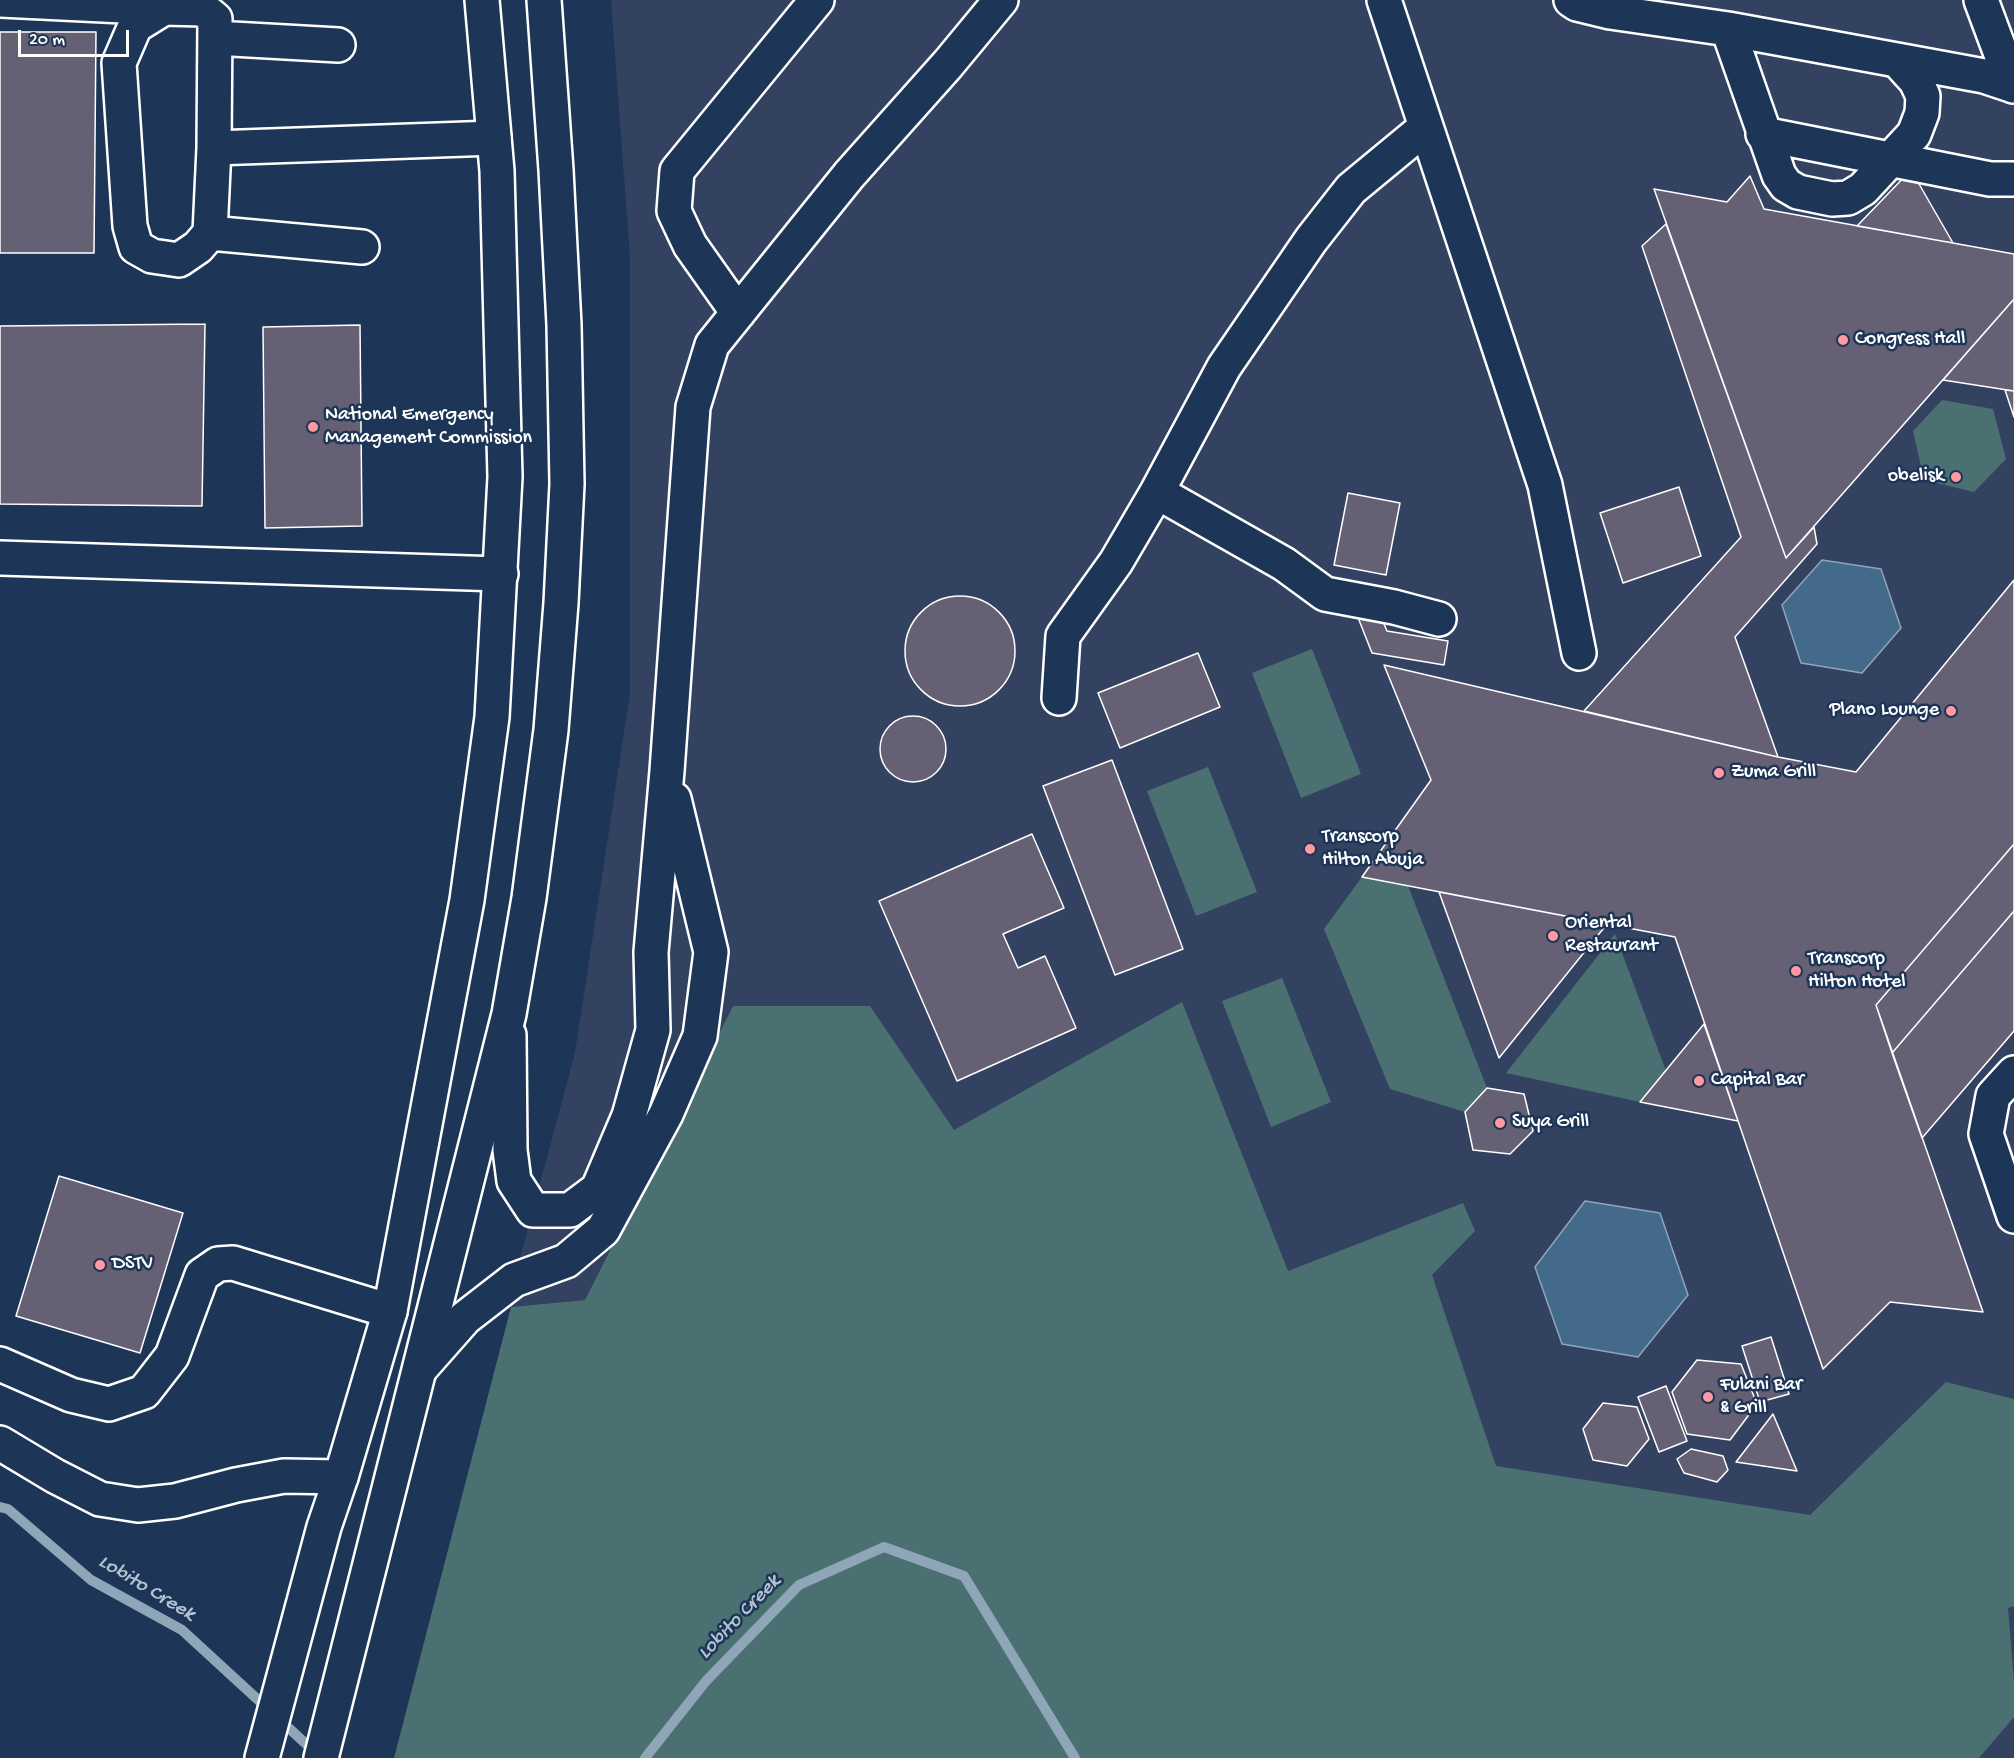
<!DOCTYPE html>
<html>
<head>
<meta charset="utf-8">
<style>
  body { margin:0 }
  #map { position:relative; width:2014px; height:1758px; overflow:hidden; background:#1d3557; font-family:"Gochi Hand",sans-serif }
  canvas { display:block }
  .scale { position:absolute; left:18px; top:30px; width:111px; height:27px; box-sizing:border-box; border:3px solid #fff; border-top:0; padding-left:8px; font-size:18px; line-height:21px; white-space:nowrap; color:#fff; -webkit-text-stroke:4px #1d3557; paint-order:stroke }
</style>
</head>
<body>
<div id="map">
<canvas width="2014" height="1758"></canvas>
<div class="scale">20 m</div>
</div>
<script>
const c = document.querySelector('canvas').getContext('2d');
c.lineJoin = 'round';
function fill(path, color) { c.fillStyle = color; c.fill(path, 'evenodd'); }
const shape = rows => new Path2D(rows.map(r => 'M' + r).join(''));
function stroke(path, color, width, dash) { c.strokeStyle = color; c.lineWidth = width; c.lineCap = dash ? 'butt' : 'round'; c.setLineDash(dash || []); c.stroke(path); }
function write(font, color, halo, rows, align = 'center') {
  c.font = font + ' "Gochi Hand",sans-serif'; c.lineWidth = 5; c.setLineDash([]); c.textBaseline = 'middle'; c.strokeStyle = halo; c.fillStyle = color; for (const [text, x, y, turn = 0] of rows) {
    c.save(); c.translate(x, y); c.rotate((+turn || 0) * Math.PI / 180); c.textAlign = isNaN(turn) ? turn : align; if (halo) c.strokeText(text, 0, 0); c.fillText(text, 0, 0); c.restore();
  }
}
fill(shape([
  [611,0,2014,0,2014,1758,1402,1758,733,1006,585,1300,511,1307,514,1280,575,1053,630,693,630,258]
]), '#334260');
fill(shape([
  [1942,400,1993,409,2006,459,1974,492,1924,480,1913,431],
  [1312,649,1361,774,1301,798,1252,673],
  [1208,767,1257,892,1196,916,1147,791],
  [1362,877,1408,886,1487,1088,1465,1112,1390,1089,1324,929],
  [1615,934,1666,1071,1640,1102,1506,1073],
  [1282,978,1331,1102,1271,1127,1222,1001],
  [1182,1002,1288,1271,1463,1203,1475,1231,1432,1275,1496,1466,1810,1515,1946,1382,2014,1399,2014,1606,2008,1608,2014,1681,2014,1717,1979,1758,394,1758,511,1307,585,1300,733,1006,870,1006,954,1130]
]), '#4b7072');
const water = shape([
  [1822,560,1881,569,1901,628,1862,673,1801,663,1782,605,1822,560],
  [1585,1201,1660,1213,1688,1295,1638,1357,1562,1344,1535,1267,1585,1201]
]);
fill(water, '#446a8b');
stroke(water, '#8fa6b9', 1.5);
stroke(shape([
  [0,1507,8,1509,91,1580,182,1630,317,1754],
  [645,1758,706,1681,799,1585,884,1547,964,1576,1075,1758]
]), '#8fa6b9', 10);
const building = shape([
  [0,32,96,32,94,253,0,253,0,32],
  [1911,170,1953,243,1857,226,1911,170],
  [1750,176,1764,209,2014,254,2014,299,1786,558,1654,189,1727,202,1750,176],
  [1666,224,1786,558,1814,527,1817,544,1735,637,1778,757,1584,711,1741,537,1642,246,1666,224],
  [2014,299,2014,391,1943,380,2014,299],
  [205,324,202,506,0,504,0,326,205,324],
  [360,325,362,526,265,528,263,327,360,325],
  [2005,390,2014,391,2014,417,2005,390],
  [1679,487,1701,556,1623,583,1600,513,1679,487],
  [1348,493,1400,503,1386,575,1334,565,1348,493],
  [2014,580,2014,844,1876,1005,1983,1312,1890,1302,1823,1369,1675,937,1362,877,1431,780,1384,665,1778,757,1856,772,2014,580],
  '905 651a55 55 0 1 1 110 0a55 55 0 1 1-110 0Z',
  [1377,607,1387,631,1448,641,1444,665,1372,653,1357,615,1377,607],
  [1198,653,1220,707,1120,748,1098,693,1198,653],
  '880 749a33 33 0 1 1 66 0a33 33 0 1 1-66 0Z',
  [1112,760,1183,949,1115,975,1043,786,1112,760],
  [1032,834,1064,908,1003,934,1018,968,1045,956,1076,1028,957,1081,879,901,1032,834],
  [2014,844,2014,911,1892,1053,1876,1005,2014,844],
  [1439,892,1607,924,1499,1058,1439,892],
  [2014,911,2014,1031,1922,1138,1892,1053,2014,911],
  [1704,1024,1738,1121,1640,1102,1704,1024],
  [1487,1088,1524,1094,1533,1131,1510,1154,1473,1150,1465,1112,1487,1088],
  [59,1176,183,1213,140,1353,16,1316,59,1176],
  [1771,1337,1789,1394,1760,1402,1742,1346,1771,1337],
  [1697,1360,1741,1364,1757,1404,1730,1440,1687,1434,1672,1392,1697,1360],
  [1666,1386,1687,1441,1659,1452,1638,1397,1666,1386],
  [1603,1403,1637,1407,1649,1439,1627,1466,1593,1460,1583,1429,1603,1403],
  [1773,1414,1797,1471,1736,1462,1773,1414],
  [1691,1449,1723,1456,1728,1470,1717,1482,1684,1473,1677,1459,1691,1449]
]);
fill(building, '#656074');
stroke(building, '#fff', 1.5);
const minor = shape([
  [0,0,164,8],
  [1384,0,1545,485,1579,653],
  [1571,0,1577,4,1610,12,1728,29,1984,76,2014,86],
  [1981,0,2013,86],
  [164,8,203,9,215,19,214,148,210,233,198,247,179,260,152,256,136,247,130,226,119,63,135,26,164,8],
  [1728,29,1779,175,1786,185,1798,192,1832,199,1848,198,1863,189,1914,134,1922,113,1923,96,1916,81,1897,60],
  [215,38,338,45],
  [1763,134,1990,179,2014,179],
  [214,148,494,138],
  [210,233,362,247],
  [738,313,690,245,674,211,677,171,817,0],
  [1157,492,1284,564,1325,594,1394,607,1439,619],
  [0,558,501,574],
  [1059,698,1063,636,1116,562,1157,492,1224,367,1311,240,1351,189,1426,127],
  [509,1035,510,1150,514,1181,533,1210,570,1210,598,1189,629,1116,653,1030,651,952,667,771,693,407,712,345,849,175,948,64,1001,0],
  [2014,1073,1993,1096,1986,1134,2014,1216],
  [0,1364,71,1395,109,1404,144,1392,172,1356,202,1275,218,1264,233,1263,390,1311],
  [420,1369,465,1318,514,1280,566,1261,603,1230,666,1114,700,1036,711,952,674,799],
  [0,1443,55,1476,100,1499,138,1505,175,1501,236,1485,284,1476,341,1477]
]);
const major = shape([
  [262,1758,324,1527,341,1477,390,1311,467,900,492,717,505,477,497,171,482,0],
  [321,1758,509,1014,529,898,551,730,561,603,567,484,564,325,556,170,544,0]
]);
stroke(minor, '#fff', 38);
stroke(major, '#fff', 38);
stroke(minor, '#1d3557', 33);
stroke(major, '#1d3557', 33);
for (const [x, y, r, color] of [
  [1843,340,6,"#ff9aa2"],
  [313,427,6,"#ff9aa2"],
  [1956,477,6,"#ff9aa2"],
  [1951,711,6,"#ff9aa2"],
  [1719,773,6,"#ff9aa2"],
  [1310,849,6,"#ff9aa2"],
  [1553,936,6,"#ff9aa2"],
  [1796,971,6,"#ff9aa2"],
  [1699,1081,6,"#ff9aa2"],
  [1500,1123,6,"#ff9aa2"],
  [100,1265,6,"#ff9aa2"],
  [1708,1397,6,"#ff9aa2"]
]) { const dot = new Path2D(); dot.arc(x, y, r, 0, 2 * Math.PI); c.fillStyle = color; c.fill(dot); stroke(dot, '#1d3557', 2); }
write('20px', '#fff', '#1d3557', [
  ["Congress Hall",1855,340],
  ["National Emergency",325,416],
  ["Management Commission",325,439],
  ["obelisk",1944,477,"right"],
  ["Plano Lounge",1939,711,"right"],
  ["Zuma Grill",1731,773],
  ["Transcorp",1322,838],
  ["Hilton Abuja",1322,861],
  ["Oriental",1565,924],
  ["Restaurant",1565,947],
  ["Transcorp",1808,960],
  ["Hilton Hotel",1808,983],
  ["Capital Bar",1711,1081],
  ["Suya Grill",1512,1123],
  ["DSTV",112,1265],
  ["Fulani Bar",1720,1386],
  ["& Grill",1720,1409]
], 'left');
write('italic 21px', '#b4c3d1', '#1d3557', [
  ["Lobito Creek",146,1589,31],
  ["Lobito Creek",740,1618,-46]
]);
</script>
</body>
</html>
